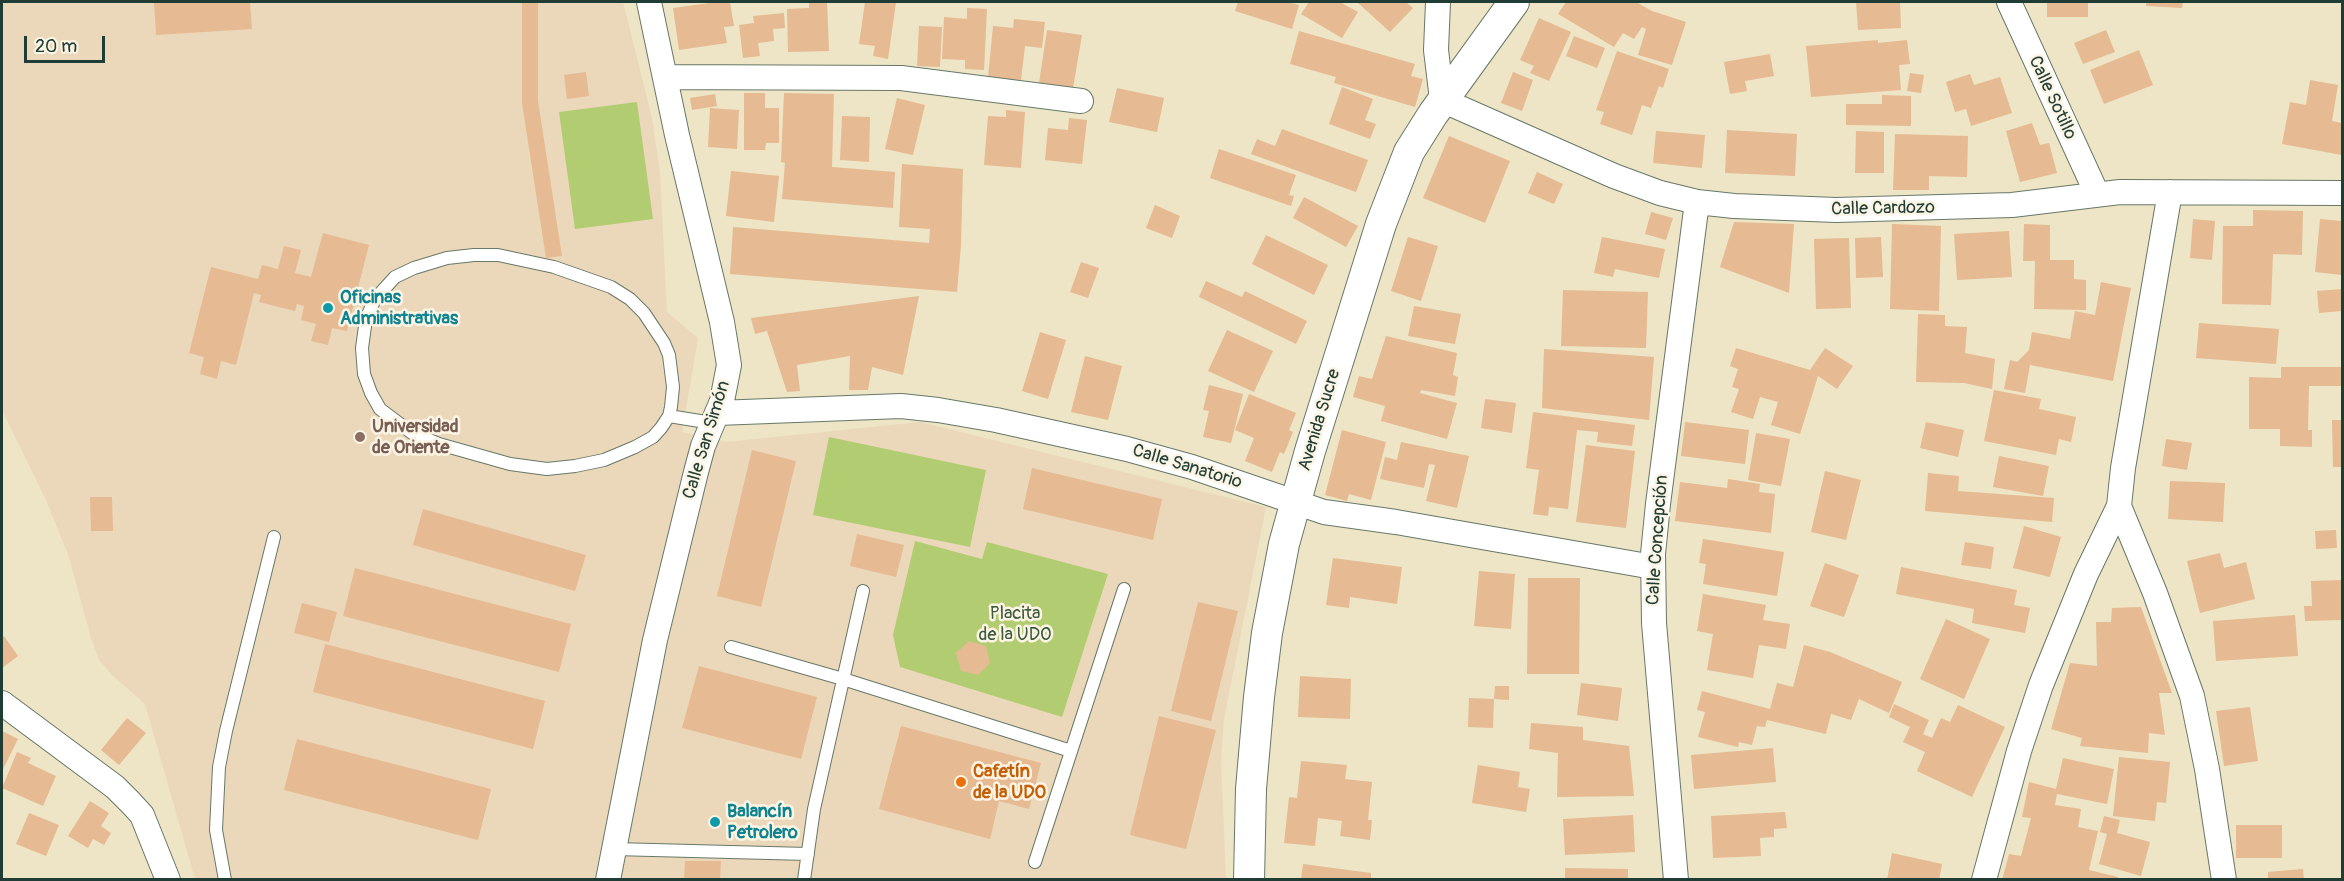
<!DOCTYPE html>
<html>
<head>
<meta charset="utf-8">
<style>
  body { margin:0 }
  #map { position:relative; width:2344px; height:881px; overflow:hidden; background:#ede5c5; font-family:Pangolin,sans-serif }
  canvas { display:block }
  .frame { position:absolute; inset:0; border:3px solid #1f3d34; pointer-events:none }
  .scale { position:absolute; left:24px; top:36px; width:81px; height:27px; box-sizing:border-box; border:3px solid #1f3d34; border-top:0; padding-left:8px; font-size:18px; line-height:21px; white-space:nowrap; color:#1f3d34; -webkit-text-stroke:4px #fcf5e5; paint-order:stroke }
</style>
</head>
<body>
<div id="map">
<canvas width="2344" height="881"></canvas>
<div class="frame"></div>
<div class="scale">20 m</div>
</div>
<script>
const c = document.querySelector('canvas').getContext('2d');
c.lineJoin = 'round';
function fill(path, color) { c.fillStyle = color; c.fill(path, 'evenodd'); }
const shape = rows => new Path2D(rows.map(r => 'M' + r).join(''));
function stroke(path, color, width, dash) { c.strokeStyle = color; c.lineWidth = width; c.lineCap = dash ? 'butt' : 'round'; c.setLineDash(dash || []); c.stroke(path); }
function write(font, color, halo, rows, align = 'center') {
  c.font = font + ' Pangolin,sans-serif'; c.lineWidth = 5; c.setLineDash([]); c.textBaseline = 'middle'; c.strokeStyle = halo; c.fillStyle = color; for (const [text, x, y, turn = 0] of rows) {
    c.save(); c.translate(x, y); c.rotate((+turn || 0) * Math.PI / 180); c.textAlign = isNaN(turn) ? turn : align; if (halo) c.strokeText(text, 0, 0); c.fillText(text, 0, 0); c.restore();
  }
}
fill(shape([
  [2,2,623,2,652,118,660,173,667,312,698,338,682,432,726,442,920,422,1266,507,1224,719,1221,761,1226,879,195,879,145,704,112,675,99,660,91,638,68,554,46,500,2,410]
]), '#ebd8ba');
fill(shape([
  [637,102,653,219,575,229,559,112],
  [829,437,986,470,970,547,813,515],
  [915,541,982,559,987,542,1108,574,1062,717,900,667,893,635]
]), '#b2cc71');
fill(shape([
  [154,2,250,2,252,29,156,35],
  [522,2,538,2,538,101,562,256,546,258,522,103],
  [717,2,730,2,734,26,724,27,727,43,679,50,673,8],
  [809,2,827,2,829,51,788,52,787,9,809,8],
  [865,2,896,2,888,59,873,56,875,46,859,44],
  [1238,2,1287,2,1299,5,1292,29,1235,11],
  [1309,2,1340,2,1358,12,1342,38,1301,14],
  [1357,2,1406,2,1413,8,1390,32],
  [1566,2,1636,2,1652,11,1686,22,1672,65,1638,55,1646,29,1642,27,1634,39,1623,33,1614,47,1558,14],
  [1856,2,1900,2,1901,28,1858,30],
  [2047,2,2088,2,2088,17,2047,17],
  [2146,2,2183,2,2182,8,2146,6],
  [967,8,987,9,984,70,965,69,965,60,942,59,944,17,967,19],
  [784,13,785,28,773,29,774,41,758,43,760,56,743,58,739,25,754,23,753,16],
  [1539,18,1571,32,1549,81,1530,73,1534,66,1520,60],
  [1014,19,1045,22,1042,48,1025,46,1021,80,988,77,993,26,1013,28],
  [919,26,942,27,940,67,917,66],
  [1047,30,1082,35,1073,88,1039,83],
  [2106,30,2115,52,2083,64,2074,43],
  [1299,31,1415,64,1411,76,1423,79,1415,107,1334,83,1336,77,1290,64],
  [1574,36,1605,48,1597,68,1566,56],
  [1878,40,1878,43,1907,40,1910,64,1899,65,1901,90,1811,97,1806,46],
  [2139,50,2153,85,2104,104,2090,70],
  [1617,51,1669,69,1663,88,1659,86,1651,108,1642,105,1632,135,1600,124,1604,112,1596,110],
  [1770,54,1774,76,1745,81,1747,91,1730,94,1724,62],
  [586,72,589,96,567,99,564,75],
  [1513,72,1533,80,1522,111,1501,103],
  [1910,73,1924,75,1921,93,1907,91],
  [1970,74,1974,85,2000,77,2012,113,1971,126,1966,109,1955,112,1946,82],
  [2310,80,2338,85,2332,121,2342,123,2342,155,2282,144,2290,102,2306,105],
  [1342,87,1373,99,1365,120,1376,124,1370,139,1329,124],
  [1117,88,1164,98,1157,132,1109,122],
  [744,93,765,93,765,108,779,108,779,143,766,143,765,150,744,150],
  [784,93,834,94,832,167,895,172,893,208,782,199,785,163,781,162],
  [715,94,717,106,692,110,690,98],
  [1882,95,1911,96,1911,126,1846,125,1846,104,1882,104],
  [897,98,925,105,913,155,885,149],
  [710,108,739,110,737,149,708,147],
  [1006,110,1025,112,1021,168,984,165,988,116,1006,117],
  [842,116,870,117,869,162,840,160],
  [1069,118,1087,120,1082,164,1045,160,1048,128,1068,130],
  [2032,123,2040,145,2049,143,2057,173,2020,182,2006,131],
  [1282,129,1368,160,1356,192,1251,154,1257,139,1275,146],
  [1727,130,1797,134,1795,176,1725,173],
  [1656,131,1705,135,1702,168,1653,163],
  [1856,131,1884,132,1884,173,1855,173],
  [1895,134,1968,136,1967,177,1929,176,1929,190,1893,190],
  [1449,136,1510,161,1485,223,1423,198],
  [1219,149,1296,175,1289,195,1294,196,1291,206,1210,178],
  [902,164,963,169,961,245,957,292,730,274,733,227,929,243,930,229,899,227],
  [731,171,779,176,774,222,726,216],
  [1537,172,1563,184,1554,204,1528,193],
  [1304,197,1358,226,1346,247,1293,218],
  [1155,205,1180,216,1172,238,1146,228],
  [2253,210,2303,211,2302,255,2273,254,2271,305,2222,304,2223,226,2253,226],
  [1651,212,1673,218,1666,240,1645,234],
  [2193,219,2215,221,2212,260,2190,258],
  [2320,219,2342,221,2342,275,2315,272],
  [1734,222,1794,224,1789,293,1720,267],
  [1892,224,1941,226,1939,311,1890,309],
  [2024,224,2050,225,2050,260,2074,260,2074,279,2086,280,2086,310,2034,309,2035,261,2023,261],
  [2009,231,2012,277,1957,280,1954,234],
  [323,233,369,245,347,331,332,328,328,345,311,341,316,324,301,320,304,306,297,304,295,311,259,302,261,295,254,293,236,365,221,361,217,379,200,374,204,357,189,353,211,267,258,279,262,265,278,269,284,246,301,250,295,273,311,277],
  [1266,235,1328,265,1314,295,1252,264],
  [1408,237,1438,246,1421,301,1391,291],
  [1602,237,1665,249,1659,278,1615,269,1613,277,1594,273],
  [1881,237,1883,277,1856,278,1855,238],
  [1849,238,1851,308,1816,309,1814,239],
  [1081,262,1099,268,1088,298,1070,292],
  [1206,281,1242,297,1245,291,1307,321,1296,344,1199,297],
  [2101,282,2131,288,2113,381,2030,365,2025,393,2004,389,2010,360,2017,362,2029,350,2032,332,2070,339,2075,311,2095,315],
  [2342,289,2342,311,2319,313,2317,291],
  [1563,290,1648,292,1646,348,1561,346],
  [919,296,903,375,872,367,868,390,849,390,850,356,797,365,800,391,787,392,767,331,755,334,751,318],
  [1414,306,1461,314,1455,344,1408,336],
  [1918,314,1945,315,1945,326,1967,327,1965,353,1995,359,1992,389,1964,383,1916,382],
  [2199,323,2279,329,2276,364,2196,358],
  [1227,330,1273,351,1254,392,1208,371],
  [1040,332,1066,340,1048,399,1022,391],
  [1386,336,1457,353,1453,375,1458,377,1455,396,1421,390,1420,393,1457,403,1447,439,1381,421,1385,406,1353,397,1359,376,1372,379],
  [1736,348,1810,370,1825,348,1853,366,1837,389,1818,376,1800,434,1771,425,1778,402,1760,397,1753,419,1731,412,1739,389,1732,387,1738,369,1730,366],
  [1544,349,1654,357,1649,420,1542,408],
  [1085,356,1122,366,1108,420,1071,412],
  [2281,367,2342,367,2342,386,2309,386,2308,430,2312,430,2312,447,2280,446,2280,429,2249,429,2249,377,2281,378],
  [1209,385,1243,394,1231,443,1203,437,1209,411,1203,410],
  [1994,390,2041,399,2039,409,2076,417,2071,442,2059,439,2056,455,1984,441],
  [1249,394,1296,413,1289,430,1293,432,1284,454,1280,452,1272,472,1245,461,1254,438,1235,430],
  [1485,399,1516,403,1512,433,1481,428],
  [1533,412,1635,425,1632,446,1597,442,1598,432,1577,430,1568,509,1549,507,1548,516,1533,514,1539,470,1526,468],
  [2332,420,2342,420,2342,467,2333,467],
  [1685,422,1749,430,1745,464,1681,456],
  [1926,422,1964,430,1958,457,1920,448],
  [1342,430,1386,442,1371,500,1349,494,1347,501,1325,495],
  [1756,433,1790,439,1781,486,1748,480],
  [2166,439,2192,443,2187,470,2162,466],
  [1401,442,1469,456,1457,508,1426,501,1435,465,1429,464,1424,488,1380,479,1385,457,1397,460],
  [1586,445,1635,451,1626,528,1576,522],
  [752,450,796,461,761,607,717,596],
  [1999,456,2049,466,2043,496,1993,487],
  [1032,468,1162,499,1153,540,1023,509],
  [1825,471,1861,480,1846,540,1811,532],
  [1928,473,1959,476,1958,491,2054,498,2052,522,1925,511],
  [1728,479,1760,484,1759,492,1775,494,1771,533,1675,521,1680,482,1727,488],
  [2170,481,2225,483,2223,522,2168,519],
  [90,497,112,497,113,531,91,531],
  [423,509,586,555,575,591,413,545],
  [2024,526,2061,537,2050,577,2013,568],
  [2336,530,2337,548,2316,549,2315,531],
  [857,534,904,545,896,577,850,566],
  [1703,539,1784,552,1777,596,1703,584,1706,564,1699,563],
  [1965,542,1994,547,1991,569,1961,565],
  [2220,553,2224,568,2246,562,2255,599,2200,613,2187,561],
  [1333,558,1402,567,1397,604,1350,597,1349,608,1326,605],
  [1825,563,1859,575,1844,617,1810,606],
  [1901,567,2017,590,2014,605,2030,608,2025,633,1972,623,1974,609,1896,594],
  [355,568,571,624,559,672,343,616],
  [1479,571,1515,574,1511,629,1474,626],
  [1528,578,1580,578,1579,674,1527,674],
  [2342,580,2342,620,2305,621,2304,606,2312,606,2311,581],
  [1703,594,1766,605,1763,620,1790,624,1786,649,1759,645,1753,678,1707,670,1713,634,1697,631],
  [1198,602,1238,611,1211,721,1171,711],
  [302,603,337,612,329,642,294,633],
  [2141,607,2172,693,2159,693,2165,735,2149,733,2148,753,2080,746,2082,738,2051,729,2070,663,2097,666,2096,622,2111,622,2112,608],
  [2295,615,2298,656,2216,661,2213,621],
  [1946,619,1990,639,1964,699,1920,679],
  [4,636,18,656,2,668,2,638],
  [969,641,986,646,990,663,978,675,961,671,956,653],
  [325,644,545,701,533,749,313,692],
  [1804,645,1830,652,1902,682,1889,713,1859,699,1851,720,1831,714,1826,734,1767,720,1765,727,1757,726,1752,745,1739,742,1738,747,1698,737,1705,712,1697,710,1702,691,1770,709,1777,683,1793,687],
  [699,666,817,697,801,759,682,728],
  [1300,676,1351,679,1350,719,1298,717],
  [1581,683,1622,688,1618,721,1577,715],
  [1495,686,1509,686,1509,700,1494,699],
  [1469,698,1494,699,1493,728,1468,727],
  [1894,704,1929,720,1923,734,1932,738,1941,718,1950,722,1958,705,2005,727,1972,797,1917,771,1925,752,1903,742,1910,727,1889,717],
  [2250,707,2258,761,2224,766,2216,711],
  [1159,716,1216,730,1186,849,1130,835],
  [127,718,146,733,119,765,101,750],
  [1531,723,1583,727,1583,740,1629,746,1634,796,1557,797,1558,753,1529,749],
  [901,726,1041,763,1029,809,999,801,990,839,879,809],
  [2,731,18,739,2,771],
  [297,739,491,789,478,840,284,790],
  [1773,748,1776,782,1694,789,1691,755],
  [17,752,31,758,28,763,56,776,43,806,2,788],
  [2119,757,2170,762,2166,803,2157,802,2155,821,2113,816],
  [2063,758,2114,769,2107,804,2057,794,2055,805,2081,809,2078,827,2098,831,2089,870,2118,877,2118,880,2002,880,2009,854,2021,856,2031,818,2022,817,2029,782,2056,789],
  [1301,761,1347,765,1345,779,1372,782,1368,820,1372,820,1370,840,1340,836,1342,821,1318,818,1315,846,1284,843,1289,797,1297,798],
  [1478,765,1520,772,1518,787,1530,789,1526,812,1472,803],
  [90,801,109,813,101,826,111,833,104,845,93,839,88,848,68,836],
  [1785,812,1787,828,1774,829,1774,837,1760,838,1761,856,1713,858,1711,816],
  [29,813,59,825,46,856,16,844],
  [1633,815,1635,852,1565,855,1563,819],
  [2104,816,2120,820,2117,833,2150,842,2141,876,2099,864,2107,834,2100,832],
  [2236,825,2282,825,2282,858,2236,858],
  [1892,853,1942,864,1939,880,1887,880],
  [685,861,721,861,720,880,684,880],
  [1303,864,1371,873,1371,880,1301,880],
  [1565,868,1628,869,1628,880,1565,880],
  [2303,869,2304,880,2268,880,2268,872]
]), '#e6ba92');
const service = shape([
  [474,255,498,255,554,267,611,287,630,299,644,313,664,343,669,355,673,387,671,407,669,416,661,428,653,437,635,447,604,460,575,466,547,469,510,464,439,444,412,433,380,409,371,393,364,374,362,348,366,319,375,299,395,277,414,268,447,258,474,255],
  [669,416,712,423],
  [731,647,843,679,1071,751],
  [614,849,808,854],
  [1035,862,1124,589],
  [225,880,216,830,219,767,226,731,274,537],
  [804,880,814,809,863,591]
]);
const minor = shape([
  [1438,2,1436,50,1442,100,1614,176,1660,193,1697,202,1734,206,1836,210,2012,205,2120,192,2342,193],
  [2009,2,2097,194],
  [665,77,901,78,1081,101],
  [717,413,901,406,938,410,996,420,1127,449,1192,467,1324,512,1396,522,1653,567],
  [2119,506,2155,593,2192,696,2207,769,2224,880],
  [2,703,115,787,131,803,142,815,168,880],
  [608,880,655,640,696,472,703,446,722,401,729,365,722,322,677,135,649,2],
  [1676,880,1654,623,1653,554,1658,504,1697,202],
  [1984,880,2019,751,2041,685,2086,574,2119,506,2123,468,2170,192]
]);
const tertiary = shape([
  [1249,880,1251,789,1259,697,1267,633,1284,544,1310,451,1381,224,1409,152,1433,114,1514,2]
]);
stroke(service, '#677867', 14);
stroke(minor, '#677867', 26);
stroke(tertiary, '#677867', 32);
stroke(service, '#fff', 12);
stroke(minor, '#fff', 24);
stroke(tertiary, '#fff', 30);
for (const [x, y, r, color] of [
  [328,308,6,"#0f9aa8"],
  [360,437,6,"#8d6e63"],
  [961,782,6,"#e8710a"],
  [715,822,6,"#0f9aa8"]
]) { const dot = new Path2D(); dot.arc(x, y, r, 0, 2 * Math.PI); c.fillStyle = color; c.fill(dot); stroke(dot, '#fcf5e5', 2); }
write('18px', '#1f3d34', '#fcf5e5', [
  ["Calle Sotillo",2052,98,65],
  ["Calle Cardozo",1883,209,-1],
  ["Avenida Sucre",1320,420,-73],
  ["Calle San Simón",707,440,-73],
  ["Calle Sanatorio",1187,467,17],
  ["Calle Concepción",1658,540,-86]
]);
write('bold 18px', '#0d838f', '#fcf5e5', [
  ["Oficinas",340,298],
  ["Administrativas",340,319],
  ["Balancín",727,812],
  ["Petrolero",727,833]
], 'left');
write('bold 18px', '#785e54', '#fcf5e5', [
  ["Universidad",372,427],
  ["de Oriente",372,448]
], 'left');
write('18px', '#3c5a40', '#fcf5e5', [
  ["Placita",1015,614],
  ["de la UDO",1015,635]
]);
write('bold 18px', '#c56008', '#fcf5e5', [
  ["Cafetín",973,772],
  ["de la UDO",973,793]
], 'left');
</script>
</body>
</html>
